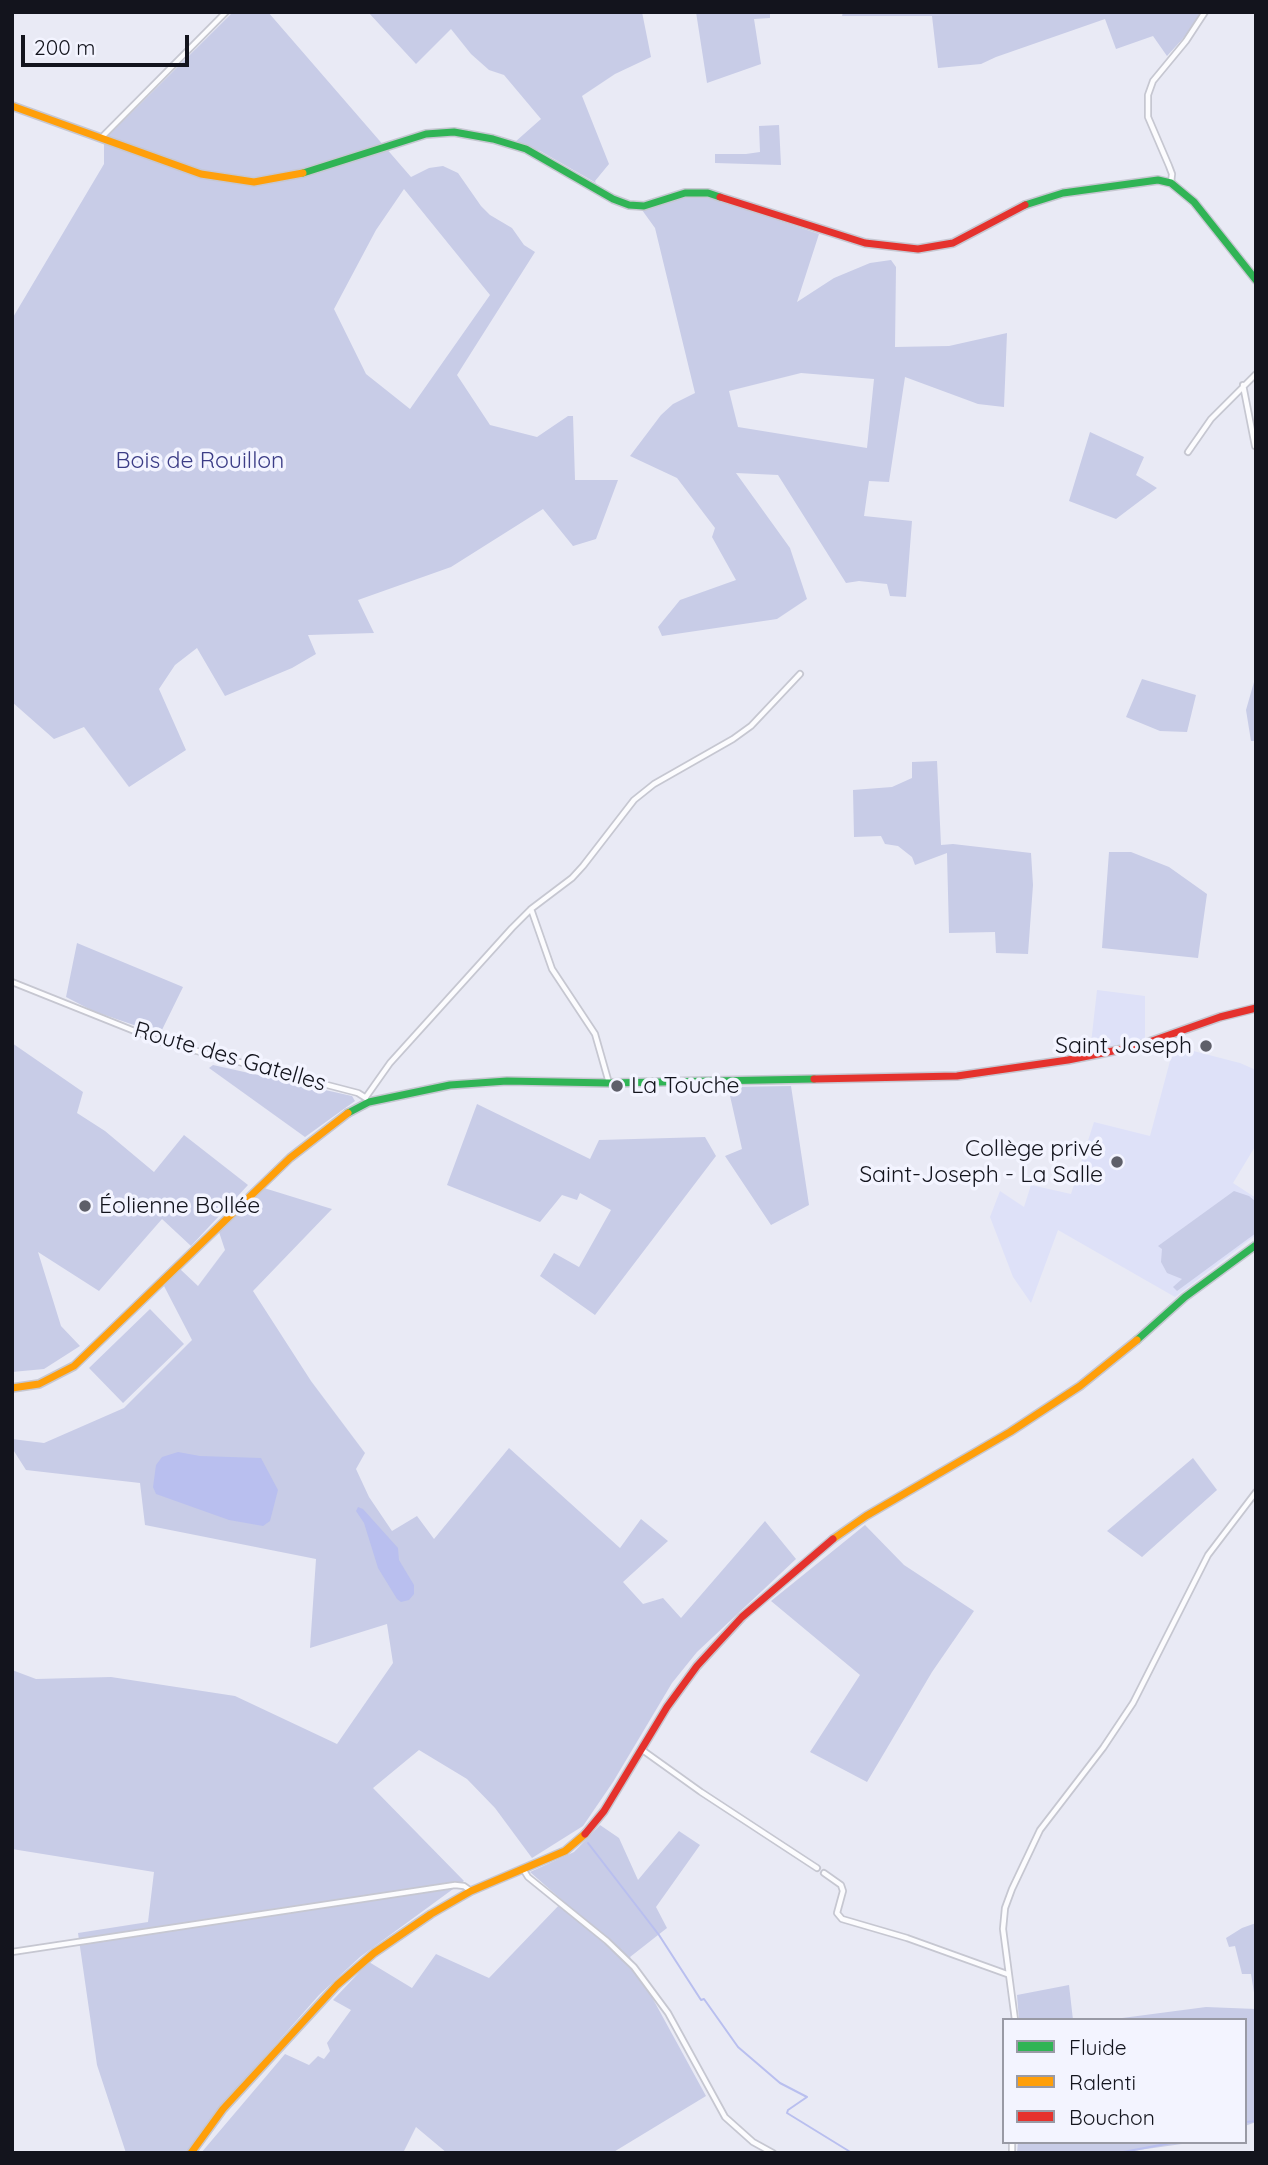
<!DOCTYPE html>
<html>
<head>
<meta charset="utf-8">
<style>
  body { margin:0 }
  #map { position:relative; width:1268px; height:2165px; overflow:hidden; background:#e9eaf5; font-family:Quicksand,sans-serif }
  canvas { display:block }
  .frame { position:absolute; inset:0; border:14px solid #13141d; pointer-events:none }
  .legend { position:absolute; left:1002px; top:2018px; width:245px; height:126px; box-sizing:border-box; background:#f3f4ff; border:2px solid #999aa5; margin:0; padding:9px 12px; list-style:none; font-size:21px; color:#13141d }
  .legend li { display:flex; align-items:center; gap:14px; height:35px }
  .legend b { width:35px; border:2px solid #999aa5 }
  .scale { position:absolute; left:21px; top:35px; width:168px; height:32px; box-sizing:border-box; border:4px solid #13141d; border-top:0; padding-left:9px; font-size:21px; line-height:24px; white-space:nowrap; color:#13141d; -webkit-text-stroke:5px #f3f4ff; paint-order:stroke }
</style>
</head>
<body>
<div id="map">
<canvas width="1268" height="2165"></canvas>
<div class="frame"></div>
<ul class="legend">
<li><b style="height:9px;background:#30b455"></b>Fluide</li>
<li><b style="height:9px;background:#ff9f0a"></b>Ralenti</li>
<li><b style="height:9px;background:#e5322d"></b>Bouchon</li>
</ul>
<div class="scale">200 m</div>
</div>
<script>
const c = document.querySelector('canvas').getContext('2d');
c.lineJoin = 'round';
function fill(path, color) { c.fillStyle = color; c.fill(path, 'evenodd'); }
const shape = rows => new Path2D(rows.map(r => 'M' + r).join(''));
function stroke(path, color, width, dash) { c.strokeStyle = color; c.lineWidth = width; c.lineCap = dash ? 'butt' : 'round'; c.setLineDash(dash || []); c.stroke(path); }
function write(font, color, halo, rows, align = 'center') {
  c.font = font + ' Quicksand,sans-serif'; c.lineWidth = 7; c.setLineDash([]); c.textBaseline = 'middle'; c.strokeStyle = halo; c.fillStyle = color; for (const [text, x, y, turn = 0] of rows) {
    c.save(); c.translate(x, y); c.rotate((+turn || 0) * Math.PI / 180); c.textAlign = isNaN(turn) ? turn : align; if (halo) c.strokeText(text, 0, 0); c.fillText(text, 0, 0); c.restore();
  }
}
fill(shape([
  [1097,990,1145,996,1145,1039,1119,1047,1090,1052],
  [1174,1046,1240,1063,1256,1070,1256,1145,1233,1183,1256,1198,1256,1235,1175,1297,1058,1230,1031,1303,1013,1277,990,1217,1000,1191,1024,1207,1031,1185,1071,1194,1094,1122,1150,1136]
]), '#dee1f8');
fill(shape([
  [233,12,268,12,411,177,429,168,443,166,458,173,481,206,490,215,512,228,524,245,535,252,457,375,490,425,537,437,568,416,573,416,575,480,618,480,596,539,573,546,543,509,451,567,358,600,374,633,308,635,316,654,292,668,225,696,197,648,175,665,159,689,186,750,129,787,84,727,54,739,12,702,12,319,104,164,104,140],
  [404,189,490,295,410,409,366,374,334,309,376,230],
  [368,12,642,12,651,57,615,74,582,96,609,164,595,181,596,183,540,151,515,142,541,119,504,75,489,70,471,54,451,29,416,64],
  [696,12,770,12,770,18,754,19,761,64,707,83],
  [843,12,1201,12,1188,33,1167,56,1153,36,1116,49,1105,19,996,57,981,64,938,68,932,16,842,16],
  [779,125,781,165,715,163,715,154,746,154,760,152,759,126],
  [691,196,716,199,819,234,797,302,834,278,870,263,891,260,896,267,895,347,949,346,1007,333,1004,407,978,404,905,377,889,482,869,481,864,516,912,521,906,597,890,596,887,584,859,581,846,583,778,475,736,473,790,548,807,599,777,619,662,636,658,627,680,600,736,580,712,537,715,528,677,478,630,456,661,415,673,404,695,393,655,228,642,210],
  [801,373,874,379,867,448,738,427,729,391],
  [1090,432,1144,457,1136,475,1157,488,1116,519,1069,501],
  [1256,675,1256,741,1251,741,1246,710],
  [1142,679,1196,695,1187,732,1160,731,1126,717],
  [937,761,941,845,953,844,1031,853,1033,885,1028,954,996,953,995,932,949,933,947,853,915,865,912,857,898,846,885,844,881,836,854,837,853,790,892,787,912,778,912,762],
  [1109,852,1131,852,1169,867,1207,894,1198,958,1102,948],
  [77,943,183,987,160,1034,93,1011,66,997],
  [12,1043,83,1092,77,1113,105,1131,154,1172,184,1135,248,1185,191,1246,162,1219,99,1291,38,1252,61,1326,80,1346,44,1369,12,1372],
  [213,1065,352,1096,355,1101,305,1137,209,1068],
  [791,1086,809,1205,771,1225,725,1156,742,1149,728,1087],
  [477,1104,590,1159,599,1140,705,1137,716,1156,595,1315,540,1276,554,1253,579,1267,611,1210,580,1193,577,1200,562,1195,540,1222,447,1185],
  [264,1188,332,1209,253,1291,311,1381,365,1453,356,1469,369,1497,392,1531,417,1516,434,1539,509,1448,620,1548,641,1519,668,1541,623,1582,643,1604,663,1598,681,1618,765,1521,796,1559,697,1652,672,1683,613,1782,583,1826,532,1858,495,1808,467,1779,419,1750,373,1788,464,1881,360,1957,319,1995,218,2110,186,2153,126,2153,97,2065,78,1933,148,1922,154,1872,12,1849,12,1670,36,1679,111,1677,235,1696,337,1744,393,1663,387,1624,310,1648,316,1559,145,1525,140,1483,26,1470,12,1448,12,1439,44,1443,124,1408,192,1340,164,1286,180,1269,198,1286,225,1250,219,1232],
  [1234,1191,1249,1196,1256,1202,1256,1233,1177,1291,1173,1287,1182,1279,1167,1273,1161,1262,1162,1249,1158,1246],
  [150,1309,184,1344,123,1403,89,1368],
  [1193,1458,1217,1490,1142,1557,1107,1531],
  [865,1525,904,1565,974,1611,932,1672,867,1782,810,1752,860,1675,771,1601],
  [600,1825,619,1838,638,1880,679,1831,700,1845,656,1907,667,1928,630,1957,706,2096,612,2153,447,2153,416,2127,403,2153,201,2153,285,2054,309,2065,318,2056,324,2059,330,2051,327,2043,351,2010,333,2000,369,1962,412,1988,436,1954,489,1978,563,1901,530,1872,574,1852],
  [1256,1923,1256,2005,1251,1974,1242,1974,1235,1946,1229,1947,1226,1938,1242,1928],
  [1069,1985,1073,2020,1019,2020,1017,1995],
  [1206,2007,1256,2009,1256,2122,1245,2126,1245,2020,1107,2020],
  [1018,2142,1196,2142,1118,2153,1017,2153]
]), '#c8cce7');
fill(shape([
  [178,1452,200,1456,261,1458,278,1490,270,1521,263,1526,229,1520,156,1494,153,1487,156,1465,162,1457],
  [358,1507,363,1509,398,1548,399,1560,414,1585,414,1594,409,1600,401,1602,397,1599,378,1568,364,1523,356,1511]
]), '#b9bfef');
stroke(shape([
  [588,1843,659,1935,701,2000,704,1999,738,2047,780,2083,807,2097,788,2110,787,2113,852,2153],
  [1245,2122,1256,2121],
  [1118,2153,1176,2142]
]), '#b9bfef', 2);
const street = shape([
  [101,138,226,12],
  [1171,183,1172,174,1169,166,1148,117,1148,95,1153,81,1186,41,1205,12],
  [1243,385,1255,446],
  [1188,452,1211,419,1256,374],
  [531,909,552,969,595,1034,609,1083],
  [12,982,162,1042,358,1093,366,1098],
  [366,1097,390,1063,512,928,531,909,572,878,583,866,634,800,654,784,733,739,751,726,800,674],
  [641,1749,701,1792,817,1868],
  [523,1869,528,1877,607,1941,634,1967,668,2013,725,2117,753,2142,773,2153],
  [824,1873,841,1885,843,1891,837,1913,842,1919,907,1938,1007,1974],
  [12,1952,455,1885,464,1886,471,1891],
  [1015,2020,1003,1929,1005,1908,1012,1889,1040,1830,1103,1748,1133,1703,1208,1555,1256,1492],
  [1012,2142,1012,2153]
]);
const fast = shape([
  [303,173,426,134,454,132,493,139,526,149,613,199,629,205,644,206,685,193,708,193,720,197],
  [1025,205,1063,193,1158,180,1171,183,1194,202,1256,280],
  [348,1113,369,1102,450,1085,507,1081,609,1083,814,1079],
  [1137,1340,1185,1297,1256,1245]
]);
const slow = shape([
  [12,106,201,174,254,182,303,173],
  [12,1388,39,1384,74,1366,290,1158,348,1113],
  [833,1539,866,1516,1010,1432,1080,1386,1137,1340],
  [191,2153,223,2109,337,1985,374,1953,431,1914,471,1891,565,1851,585,1834]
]);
const jam = shape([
  [720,197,865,243,918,249,953,243,1025,205],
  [814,1079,957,1076,1068,1060,1138,1046,1220,1017,1256,1008],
  [585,1834,604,1811,667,1707,697,1666,742,1617,833,1539]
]);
stroke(street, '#c6c7d1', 8);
stroke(fast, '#c6c7d1', 10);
stroke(slow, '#c6c7d1', 10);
stroke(jam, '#c6c7d1', 10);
stroke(street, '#fcfcfe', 4.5);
stroke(fast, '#30b455', 7);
stroke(slow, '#ff9f0a', 7);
stroke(jam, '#e5322d', 7);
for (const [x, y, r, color] of [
  [1206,1046,7,"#5e5f69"],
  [617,1086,7,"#5e5f69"],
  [1117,1162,7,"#5e5f69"],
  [85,1206,7,"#5e5f69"]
]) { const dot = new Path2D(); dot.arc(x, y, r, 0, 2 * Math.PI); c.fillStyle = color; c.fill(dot); stroke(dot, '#f3f4ff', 2.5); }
write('23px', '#3b3c86', '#f3f4ff', [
  ["Bois de Rouillon",200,461]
]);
write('23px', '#13141d', '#f3f4ff', [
  ["Saint Joseph",1192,1046],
  ["La Touche",631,1086,"left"],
  ["Collège privé",1103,1149],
  ["Saint-Joseph - La Salle",1103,1175],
  ["Éolienne Bollée",99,1206,"left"]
], 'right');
write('23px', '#13141d', '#f3f4ff', [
  ["Route des Gatelles",230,1057,16]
]);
</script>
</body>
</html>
